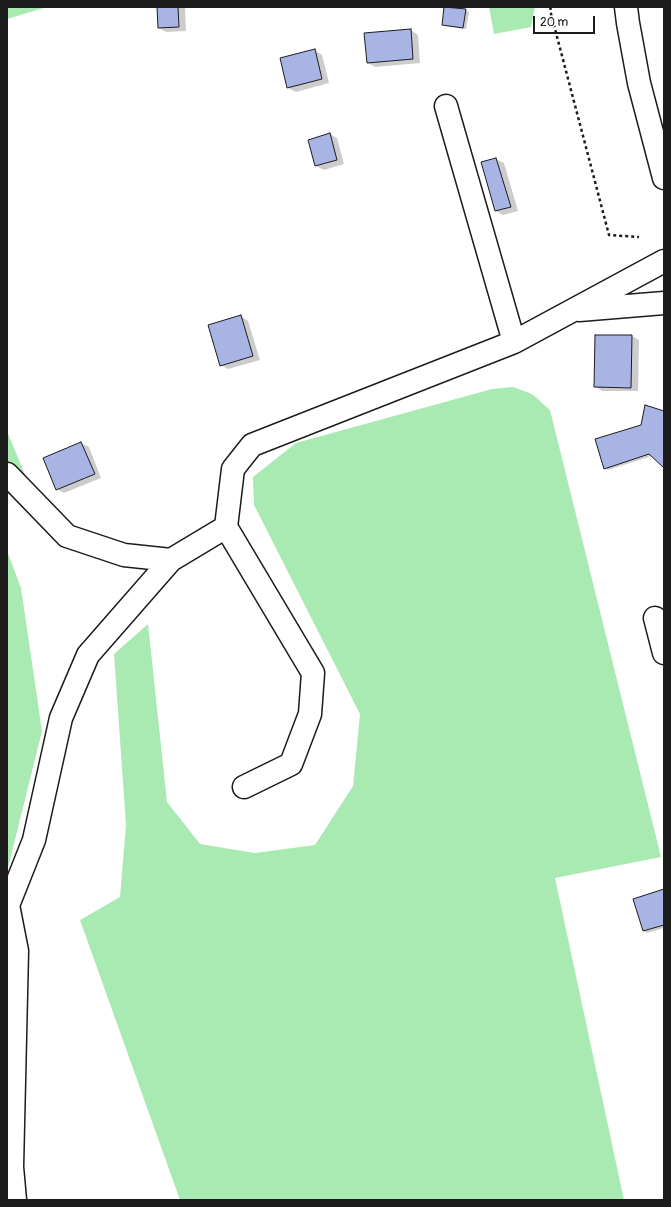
<!DOCTYPE html>
<html>
<head>
<meta charset="utf-8">
<style>
  body { margin:0 }
  #map { position:relative; width:671px; height:1207px; overflow:hidden; background:#fff; font-family:Pangolin,sans-serif }
  canvas { display:block }
  .frame { position:absolute; inset:0; border:8px solid #1c1c1c; pointer-events:none }
  .scale { position:absolute; left:533px; top:16px; width:62px; height:18px; box-sizing:border-box; border:2px solid #1c1c1c; border-top:0; padding-left:5px; font-size:12px; line-height:14px; white-space:nowrap; color:#1c1c1c; -webkit-text-stroke:3px #fff; paint-order:stroke }
</style>
</head>
<body>
<div id="map">
<canvas width="671" height="1207"></canvas>
<div class="frame"></div>
<div class="scale">20 m</div>
</div>
<script>
const c = document.querySelector('canvas').getContext('2d');
c.lineJoin = 'round';
function fill(path, color) { c.fillStyle = color; c.fill(path, 'evenodd'); }
const shape = rows => new Path2D(rows.map(r => 'M' + r).join(''));
function stroke(path, color, width, dash) { c.strokeStyle = color; c.lineWidth = width; c.lineCap = dash ? 'butt' : 'round'; c.setLineDash(dash || []); c.stroke(path); }
fill(shape([
  [7,7,47,7,7,19],
  [489,7,535,7,531,27,494,34],
  [513,387,532,394,550,410,661,857,555,878,624,1200,180,1200,80,920,120,897,126,825,114,654,148,624,167,802,200,844,255,853,315,845,353,786,360,714,254,505,253,477,296,443,492,389],
  [7,431,30,487,7,495],
  [7,551,21,588,42,731,7,872]
]), '#a9e9b2');
fill(shape([
  [158,7,185,7,186,31,166,32,159,28],
  [445,7,466,10,469,12,466,29,446,26,443,24],
  [411,30,418,35,420,63,375,67,368,63],
  [314,50,322,55,329,83,296,92,288,88],
  [330,134,337,138,344,164,324,170,316,166,309,140],
  [496,159,504,163,518,211,503,215,496,211,482,163],
  [241,316,248,321,260,360,228,369,221,365],
  [632,336,639,340,638,391,602,391,595,386],
  [664,412,664,466,652,456,608,470,605,468,642,425],
  [81,443,89,447,101,478,64,493,57,489,44,459],
  [664,890,664,928,647,933,644,931]
]), '#0003');
const building = shape([
  [157,7,178,7,179,27,158,28,157,7],
  [444,7,466,9,463,28,442,25,444,7],
  [411,29,413,59,367,63,364,33,411,29],
  [315,49,322,79,287,88,280,58,315,49],
  [330,133,337,160,315,166,308,140,330,133],
  [496,158,511,207,495,211,481,162,496,158],
  [241,315,253,356,220,366,208,325,241,315],
  [595,335,632,335,631,388,594,387,595,335],
  [645,405,664,411,664,468,649,454,604,469,595,439,641,425,645,405],
  [81,442,95,474,56,490,43,458,81,442],
  [664,889,664,925,643,931,633,899,664,889]
]);
fill(building, '#a8b4e4');
stroke(building, '#1c1c1c', 1);
const minor = shape([
  [446,106,514,342],
  [579,310,664,303],
  [7,474,67,536,124,555,171,560],
  [226,527,233,469,252,445,514,342,664,261],
  [655,618,664,653],
  [8,905,17,951,12,1167,15,1200],
  [7,908,34,840,61,718,88,655,171,560,226,527,313,673,310,714,291,764,244,787]
]);
const highway = shape([
  [626,7,628,23,639,83,664,178]
]);
stroke(minor, '#1c1c1c', 25);
stroke(highway, '#1c1c1c', 25);
stroke(shape([
  [551,7,550,10,609,235,639,237]
]), '#1c1c1c', 2.5, [3, 3]);
stroke(minor, '#fff', 22);
stroke(highway, '#fff', 22);
</script>
</body>
</html>
